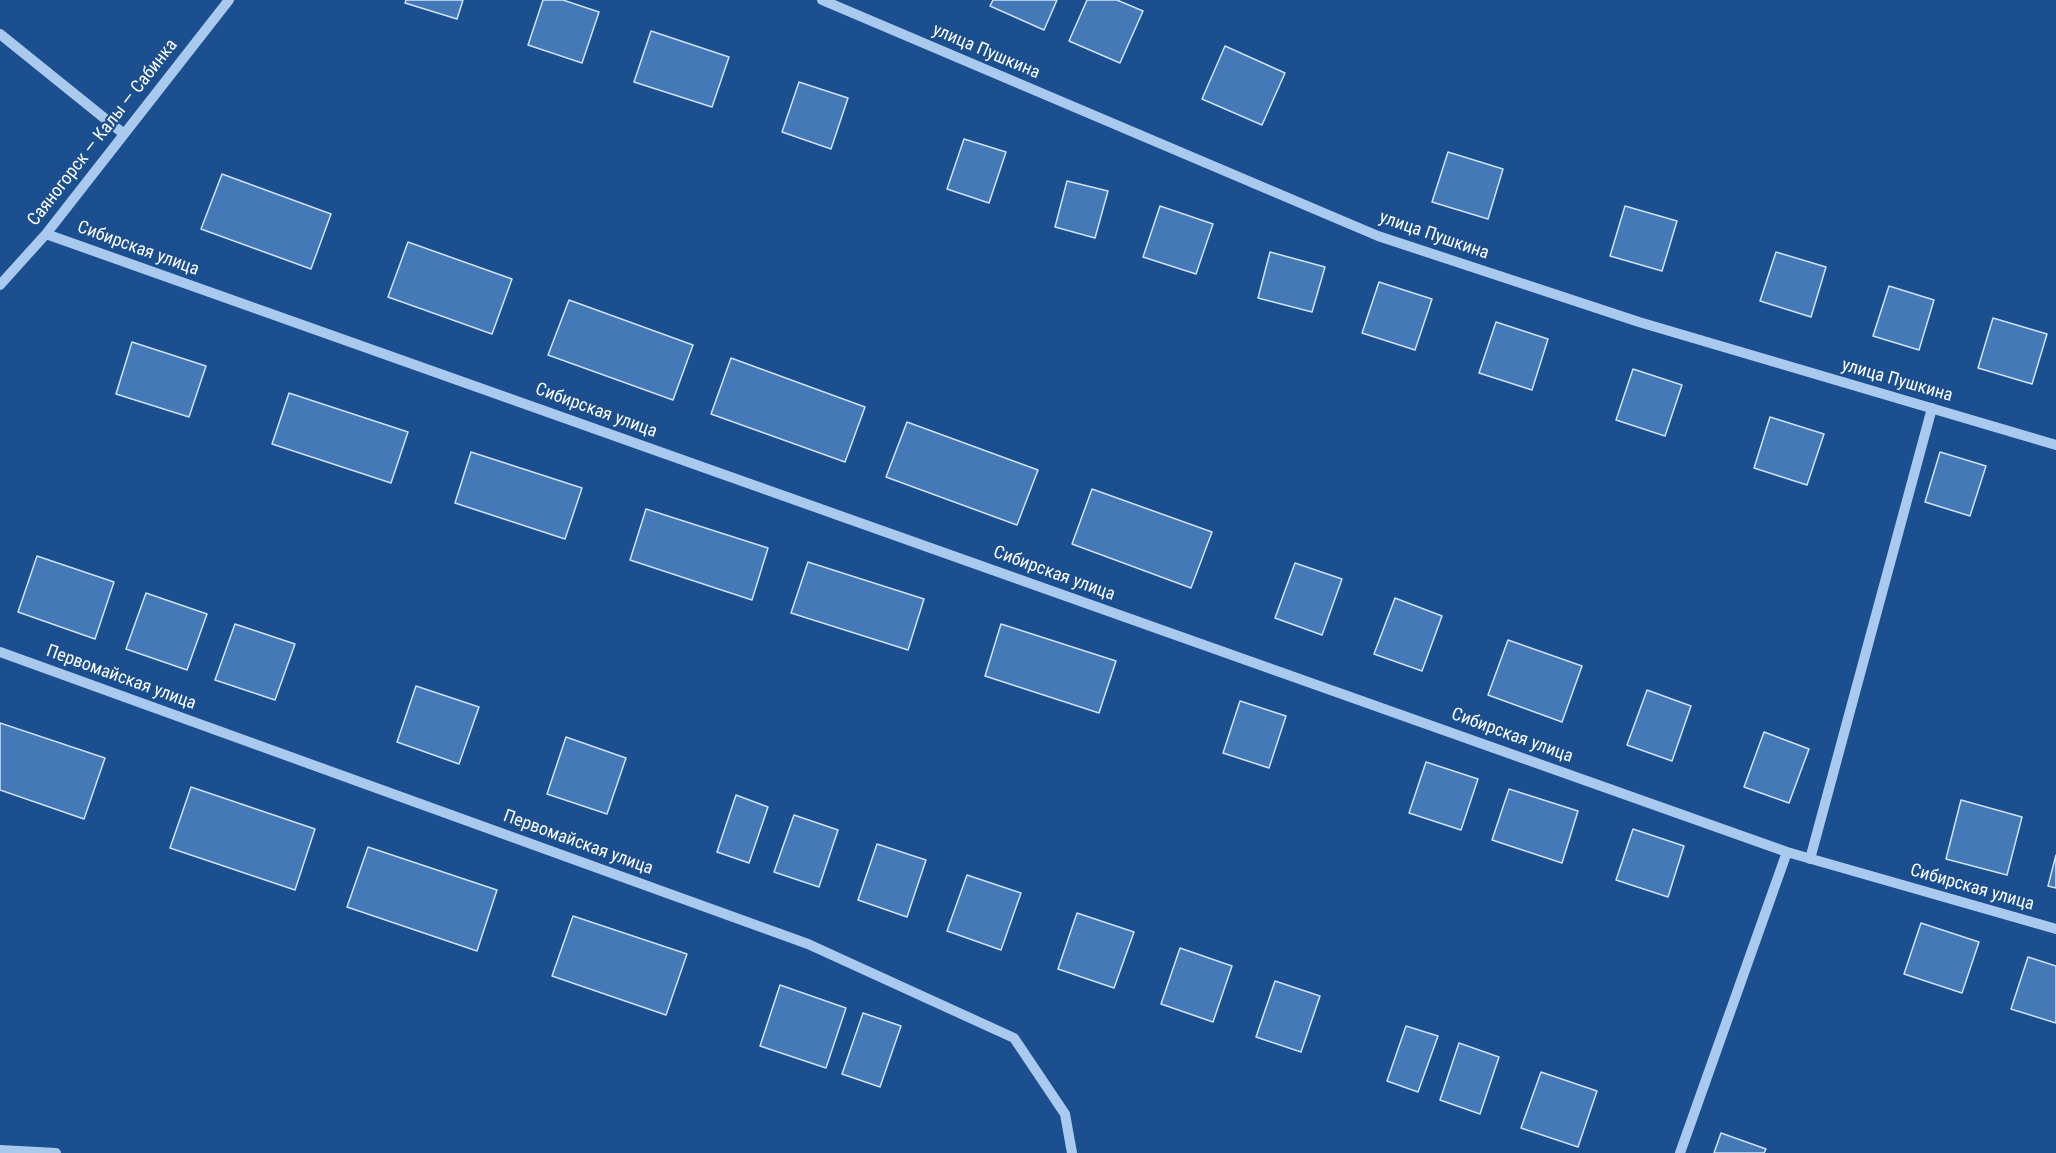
<!DOCTYPE html>
<html>
<head>
<meta charset="utf-8">
<style>
  body { margin:0 }
  canvas { display:block; background:#1b4f8f }
</style>
</head>
<body>
<canvas width="2056" height="1153"></canvas>
<script>
const c = document.querySelector('canvas').getContext('2d');
c.lineJoin = 'round';
function fill(path, color) { c.fillStyle = color; c.fill(path, 'evenodd'); }
const shape = rows => new Path2D(rows.map(r => 'M' + r).join(''));
function stroke(path, color, width, dash) { c.strokeStyle = color; c.lineWidth = width; c.lineCap = dash ? 'butt' : 'round'; c.setLineDash(dash || []); c.stroke(path); }
function write(font, color, halo, rows, align = 'center') {
  c.font = font + ' "Roboto Condensed",sans-serif'; c.lineWidth = 4.5; c.setLineDash([]); c.textBaseline = 'middle'; c.strokeStyle = halo; c.fillStyle = color; for (const [text, x, y, turn = 0] of rows) {
    c.save(); c.translate(x, y); c.rotate((+turn || 0) * Math.PI / 180); c.textAlign = isNaN(turn) ? turn : align; if (halo) c.strokeText(text, 0, 0); c.fillText(text, 0, 0); c.restore();
  }
}
const building = shape([
  [406,0,463,0,457,19,405,3,406,0],
  [543,0,563,0,599,12,582,63,528,45,543,0],
  [993,0,1057,0,1044,30,990,6,993,0],
  [1087,0,1117,0,1143,11,1120,63,1069,41,1087,0],
  [651,31,729,57,712,107,634,82,651,31],
  [1225,46,1285,73,1262,125,1202,99,1225,46],
  [799,82,848,98,831,149,782,132,799,82],
  [964,139,1006,152,989,203,947,189,964,139],
  [1448,152,1503,169,1488,219,1432,202,1448,152],
  [222,174,331,214,311,269,201,229,222,174],
  [1067,181,1108,191,1095,238,1055,227,1067,181],
  [1160,206,1213,224,1196,274,1143,257,1160,206],
  [1625,206,1677,221,1662,271,1610,256,1625,206],
  [408,242,512,279,492,334,388,297,408,242],
  [1270,252,1325,267,1312,312,1258,298,1270,252],
  [1776,252,1826,267,1811,317,1760,301,1776,252],
  [1379,282,1432,299,1415,350,1362,333,1379,282],
  [1889,286,1934,300,1919,350,1873,336,1889,286],
  [569,300,693,345,673,400,548,355,569,300],
  [1993,318,2047,334,2032,384,1978,368,1993,318],
  [1496,322,1548,339,1532,390,1479,373,1496,322],
  [132,342,206,366,189,417,116,394,132,342],
  [731,358,865,407,845,462,711,414,731,358],
  [1633,369,1682,385,1665,436,1616,420,1633,369],
  [289,393,408,432,391,483,272,444,289,393],
  [1770,417,1824,434,1807,485,1754,468,1770,417],
  [907,422,1038,470,1017,525,886,477,907,422],
  [471,452,582,488,565,539,455,503,471,452],
  [1940,452,1986,466,1970,516,1925,502,1940,452],
  [1092,489,1212,532,1191,588,1072,544,1092,489],
  [646,509,768,548,752,600,630,560,646,509],
  [37,556,114,582,95,639,18,612,37,556],
  [808,562,924,599,908,650,791,613,808,562],
  [1295,563,1342,579,1322,635,1275,618,1295,563],
  [146,593,207,614,187,670,126,649,146,593],
  [1395,598,1442,616,1422,671,1374,654,1395,598],
  [235,624,295,644,275,700,215,680,235,624],
  [1001,624,1116,661,1099,713,985,676,1001,624],
  [1508,640,1582,666,1562,722,1488,695,1508,640],
  [416,686,479,707,459,764,397,742,416,686],
  [1647,690,1691,706,1672,761,1627,745,1647,690],
  [1240,701,1286,716,1269,768,1223,753,1240,701],
  [0,723,105,758,84,819,0,790,0,723],
  [1764,732,1809,749,1789,803,1744,787,1764,732],
  [566,737,626,758,607,814,547,794,566,737],
  [1426,762,1478,779,1461,830,1409,813,1426,762],
  [191,787,315,829,295,890,170,848,191,787],
  [1509,789,1578,811,1562,863,1492,840,1509,789],
  [736,795,768,807,749,863,717,852,736,795],
  [1961,800,2022,817,2007,875,1946,859,1961,800],
  [794,815,838,830,819,887,774,872,794,815],
  [1633,829,1684,846,1668,897,1616,880,1633,829],
  [877,844,926,860,907,917,858,900,877,844],
  [368,847,497,890,477,951,347,907,368,847],
  [2056,855,2056,888,2048,886,2056,855],
  [967,875,1021,893,1001,950,947,931,967,875],
  [1077,913,1134,932,1114,988,1058,969,1077,913],
  [573,916,687,954,666,1015,552,976,573,916],
  [1921,923,1979,942,1962,993,1904,974,1921,923],
  [1180,948,1232,966,1213,1022,1161,1004,1180,948],
  [2028,957,2056,966,2056,1023,2011,1009,2028,957],
  [1275,981,1320,996,1301,1052,1256,1037,1275,981],
  [780,985,846,1008,826,1068,760,1046,780,985],
  [863,1013,901,1026,880,1087,842,1074,863,1013],
  [1406,1026,1438,1036,1418,1092,1387,1081,1406,1026],
  [1459,1043,1499,1057,1480,1114,1440,1100,1459,1043],
  [1541,1072,1597,1091,1578,1147,1521,1128,1541,1072],
  [1721,1133,1766,1149,1764,1153,1714,1153,1721,1133]
]);
fill(building, '#4478b7');
stroke(building, '#cfe3fa', 1.5);
stroke(shape([
  [822,0,1378,236,1639,322,2056,445],
  [0,34,124,134],
  [46,234,1787,852,2056,929],
  [0,285,46,234,229,0],
  [0,652,808,944,1014,1038,1065,1114,1072,1153],
  [1810,859,1932,408],
  [0,1150,56,1153],
  [1680,1153,1787,852]
]), '#a9c9ee', 10);
write('18px', '#fff', '#1b4f8f', [
  ["улица Пушкина",986,52,23],
  ["Саяногорск — Калы — Сабинка",103,133,-52],
  ["улица Пушкина",1434,236,19],
  ["Сибирская улица",138,249,20],
  ["улица Пушкина",1897,381,16],
  ["Сибирская улица",596,411,20],
  ["Сибирская улица",1054,574,20],
  ["Первомайская улица",121,678,20],
  ["Сибирская улица",1512,736,20],
  ["Первомайская улица",578,843,20],
  ["Сибирская улица",1972,888,16]
]);
</script>
</body>
</html>
